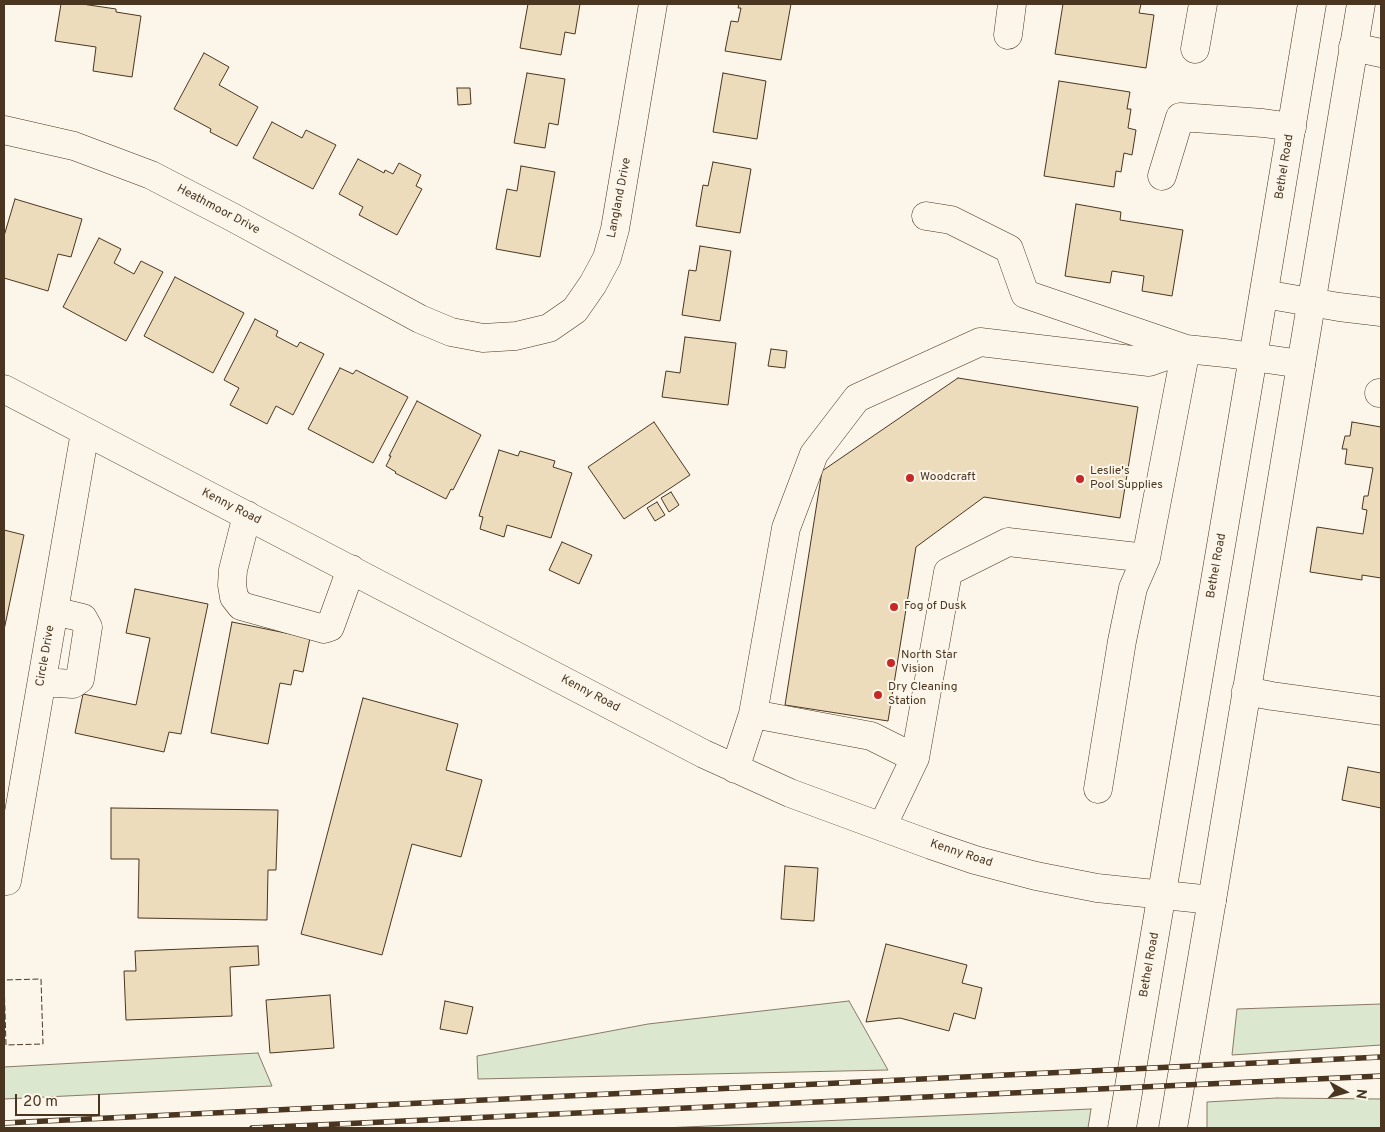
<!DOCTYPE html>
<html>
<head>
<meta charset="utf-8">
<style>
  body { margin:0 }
  #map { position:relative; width:1385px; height:1132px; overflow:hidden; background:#fbf6e9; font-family:Overpass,sans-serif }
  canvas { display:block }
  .frame { position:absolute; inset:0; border:5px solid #4a3520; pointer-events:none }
  .north { position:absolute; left:1320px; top:1067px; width:50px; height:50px; -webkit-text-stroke:4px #fbf6e9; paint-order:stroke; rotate:97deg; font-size:14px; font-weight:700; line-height:20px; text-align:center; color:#4a3520 }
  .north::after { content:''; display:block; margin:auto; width:18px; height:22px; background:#4a3520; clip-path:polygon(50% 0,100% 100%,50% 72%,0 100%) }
  .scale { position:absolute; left:15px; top:1094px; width:85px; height:22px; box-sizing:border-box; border:2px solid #4a3520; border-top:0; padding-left:6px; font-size:15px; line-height:18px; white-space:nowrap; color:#4a3520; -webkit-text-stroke:4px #fbf6e9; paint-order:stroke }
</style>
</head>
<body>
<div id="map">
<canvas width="1385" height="1132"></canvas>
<div class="frame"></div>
<div class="north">N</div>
<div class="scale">20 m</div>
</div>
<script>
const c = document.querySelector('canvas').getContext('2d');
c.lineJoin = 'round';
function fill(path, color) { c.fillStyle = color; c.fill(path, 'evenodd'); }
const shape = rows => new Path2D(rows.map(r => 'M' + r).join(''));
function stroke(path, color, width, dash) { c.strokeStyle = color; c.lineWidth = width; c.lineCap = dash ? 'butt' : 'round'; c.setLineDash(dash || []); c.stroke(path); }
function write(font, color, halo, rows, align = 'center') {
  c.font = font + ' Overpass,sans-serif'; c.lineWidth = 4; c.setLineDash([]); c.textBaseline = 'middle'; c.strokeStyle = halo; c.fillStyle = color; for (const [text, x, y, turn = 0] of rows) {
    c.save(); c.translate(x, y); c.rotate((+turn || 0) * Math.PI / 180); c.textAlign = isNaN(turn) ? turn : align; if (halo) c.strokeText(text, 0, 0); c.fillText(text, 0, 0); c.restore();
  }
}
const green = shape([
  [849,1001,888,1070,478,1079,477,1056,648,1024,849,1001],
  [1381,1004,1381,1045,1232,1055,1237,1009,1381,1004],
  [258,1053,272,1086,4,1099,4,1067,258,1053],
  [1277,1098,1381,1099,1381,1128,1207,1128,1207,1102,1277,1098],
  [1091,1109,1088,1128,663,1128,1091,1109]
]);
fill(green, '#dce7d0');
stroke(green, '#887966', 1);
const building = shape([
  [61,4,82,4,116,9,116,12,141,16,132,77,93,71,96,47,55,41,61,4],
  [528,4,580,4,575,34,565,32,561,55,520,48,528,4],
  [739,4,791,4,781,60,725,51,731,21,738,22,741,8,738,8,739,4],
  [1063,4,1141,4,1139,13,1154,15,1146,68,1055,54,1063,4],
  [204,53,229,67,219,85,258,107,237,146,210,132,211,129,174,109,204,53],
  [527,73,565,79,558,125,549,123,545,148,514,143,527,73],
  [723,73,766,81,757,139,713,132,723,73],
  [1059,81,1130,92,1127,109,1131,109,1128,128,1136,130,1132,155,1124,153,1121,172,1116,171,1114,187,1044,176,1059,81],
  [457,88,470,88,471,104,458,105,457,88],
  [272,122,302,138,306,130,336,145,313,189,253,158,272,122],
  [358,159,384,173,385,170,393,174,399,163,421,175,416,186,422,189,397,235,359,215,363,207,339,194,358,159],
  [713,162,751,169,740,233,696,226,703,185,708,186,713,162],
  [521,166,555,172,540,257,496,249,507,189,517,191,521,166],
  [15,199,82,219,71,257,58,254,48,291,4,278,4,236,15,199],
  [1076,204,1121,212,1120,220,1183,230,1172,296,1142,291,1144,276,1112,271,1110,283,1065,276,1076,204],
  [99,238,121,249,114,263,134,274,141,261,163,272,126,341,63,307,99,238],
  [700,246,731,251,720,321,682,315,689,270,696,271,700,246],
  [175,277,244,313,213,373,144,336,175,277],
  [255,319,278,331,276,336,297,347,300,342,324,354,293,415,276,406,267,424,230,405,239,388,224,380,255,319],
  [685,337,736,343,728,405,662,397,666,371,680,373,685,337],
  [771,349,787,351,785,368,768,366,771,349],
  [340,368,353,374,356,370,408,397,373,463,308,429,340,368],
  [958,378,1138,407,1120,518,984,497,916,547,888,721,785,705,822,471,958,378],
  [417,401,481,435,453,490,451,489,446,499,395,473,396,472,386,466,391,456,389,456,417,401],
  [654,422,690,475,624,519,588,467,654,422],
  [1352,422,1381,427,1381,578,1362,575,1362,580,1310,572,1317,527,1363,534,1367,510,1362,509,1364,496,1368,496,1373,468,1345,464,1347,449,1342,449,1345,436,1350,436,1352,422],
  [499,450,518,456,520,451,555,461,553,467,572,473,551,538,507,525,504,537,480,529,483,517,479,516,499,450],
  [671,492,679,505,669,512,661,498,671,492],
  [657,502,665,515,655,521,647,508,657,502],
  [4,530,24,535,4,630,4,530],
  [562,542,592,555,579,584,549,570,562,542],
  [135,589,208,604,181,734,169,732,164,752,75,733,83,694,136,705,150,638,126,633,135,589],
  [232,622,310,638,303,672,294,670,291,685,280,683,268,744,211,733,232,622],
  [363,698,458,724,446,770,482,780,461,857,412,844,382,955,301,934,363,698],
  [1348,767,1381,773,1381,808,1342,800,1348,767],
  [111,808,278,810,276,870,268,870,267,920,138,918,139,859,111,859,111,808],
  [785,866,818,868,814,921,781,919,785,866],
  [886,944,967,965,962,983,982,988,975,1019,954,1013,949,1031,900,1018,866,1022,886,944],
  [258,946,259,965,230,967,232,1016,126,1020,124,971,136,971,135,951,258,946],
  [330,995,334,1048,270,1053,266,1000,330,995],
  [445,1001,473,1007,467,1034,440,1029,445,1001]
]);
fill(building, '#ecdcbc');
stroke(building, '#4a3520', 1);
const minor = shape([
  [1008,35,1012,4],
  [1353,47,1381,53],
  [1195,49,1203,4],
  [4,130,74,146,151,175,232,217,420,319,451,332,483,338,516,336,549,328,575,310,593,284,607,258,615,229,653,4],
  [1162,176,1180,117,1263,123,1292,127],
  [926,216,951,220,1009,249,1025,294,1186,349,1225,353,1301,364],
  [1264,294,1339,307,1381,312],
  [4,389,704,754,790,793,931,845,975,860,1036,876,1097,888,1212,900],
  [1379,393,1381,393],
  [247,515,233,570,232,585,234,597,241,606,324,629,330,627,351,569],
  [42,682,73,684,80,679,88,627,83,618,54,611],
  [1246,691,1272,696,1381,711],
  [753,714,786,528,814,454,857,398,980,342,1149,362,1186,349],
  [735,769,753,714,871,736,915,758],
  [1098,789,1122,641,1133,588,1146,558,1186,349],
  [882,827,915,758,948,572,1008,542,1146,558],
  [7,881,85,432]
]);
const major = shape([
  [1122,1128,1253,357,1312,4],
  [1173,1128,1212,900,1361,4]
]);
stroke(minor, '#4a3520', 29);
stroke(major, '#4a3520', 29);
stroke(minor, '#fbf6e9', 28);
stroke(major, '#fbf6e9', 28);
const rail = shape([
  [4,1123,1381,1057],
  [252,1128,1381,1076]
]);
stroke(rail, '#4a3520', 5.5);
stroke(rail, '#fbf6e9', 4, [11]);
stroke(shape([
  [41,979,43,1044,6,1045,4,980,41,979]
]), '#4a3520', 1, [6, 2.5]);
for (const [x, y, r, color] of [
  [910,478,5,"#c62828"],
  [1080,479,5,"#c62828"],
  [894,607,5,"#c62828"],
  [891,663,5,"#c62828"],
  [878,695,5,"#c62828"]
]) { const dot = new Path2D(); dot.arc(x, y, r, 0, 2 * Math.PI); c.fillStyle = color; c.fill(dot); stroke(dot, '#fbf6e9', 2); }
write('12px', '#4a3520', '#fbf6e9', [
  ["Bethel Road",1285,167,-81],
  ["Langland Drive",620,198,-79],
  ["Heathmoor Drive",218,210,28],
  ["Kenny Road",231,507,27],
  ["Bethel Road",1217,566,-80],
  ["Circle Drive",46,656,-80],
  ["Kenny Road",590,694,28],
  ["Kenny Road",961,854,18],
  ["Bethel Road",1150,965,-80]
]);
write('12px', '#4a3520', '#fbf6e9', [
  ["Leslie's",1090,472],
  ["Pool Supplies",1090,486],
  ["Woodcraft",920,478],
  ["Fog of Dusk",904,607],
  ["North Star",901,656],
  ["Vision",901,670],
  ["Dry Cleaning",888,688],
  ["Station",888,702]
], 'left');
</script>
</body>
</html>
